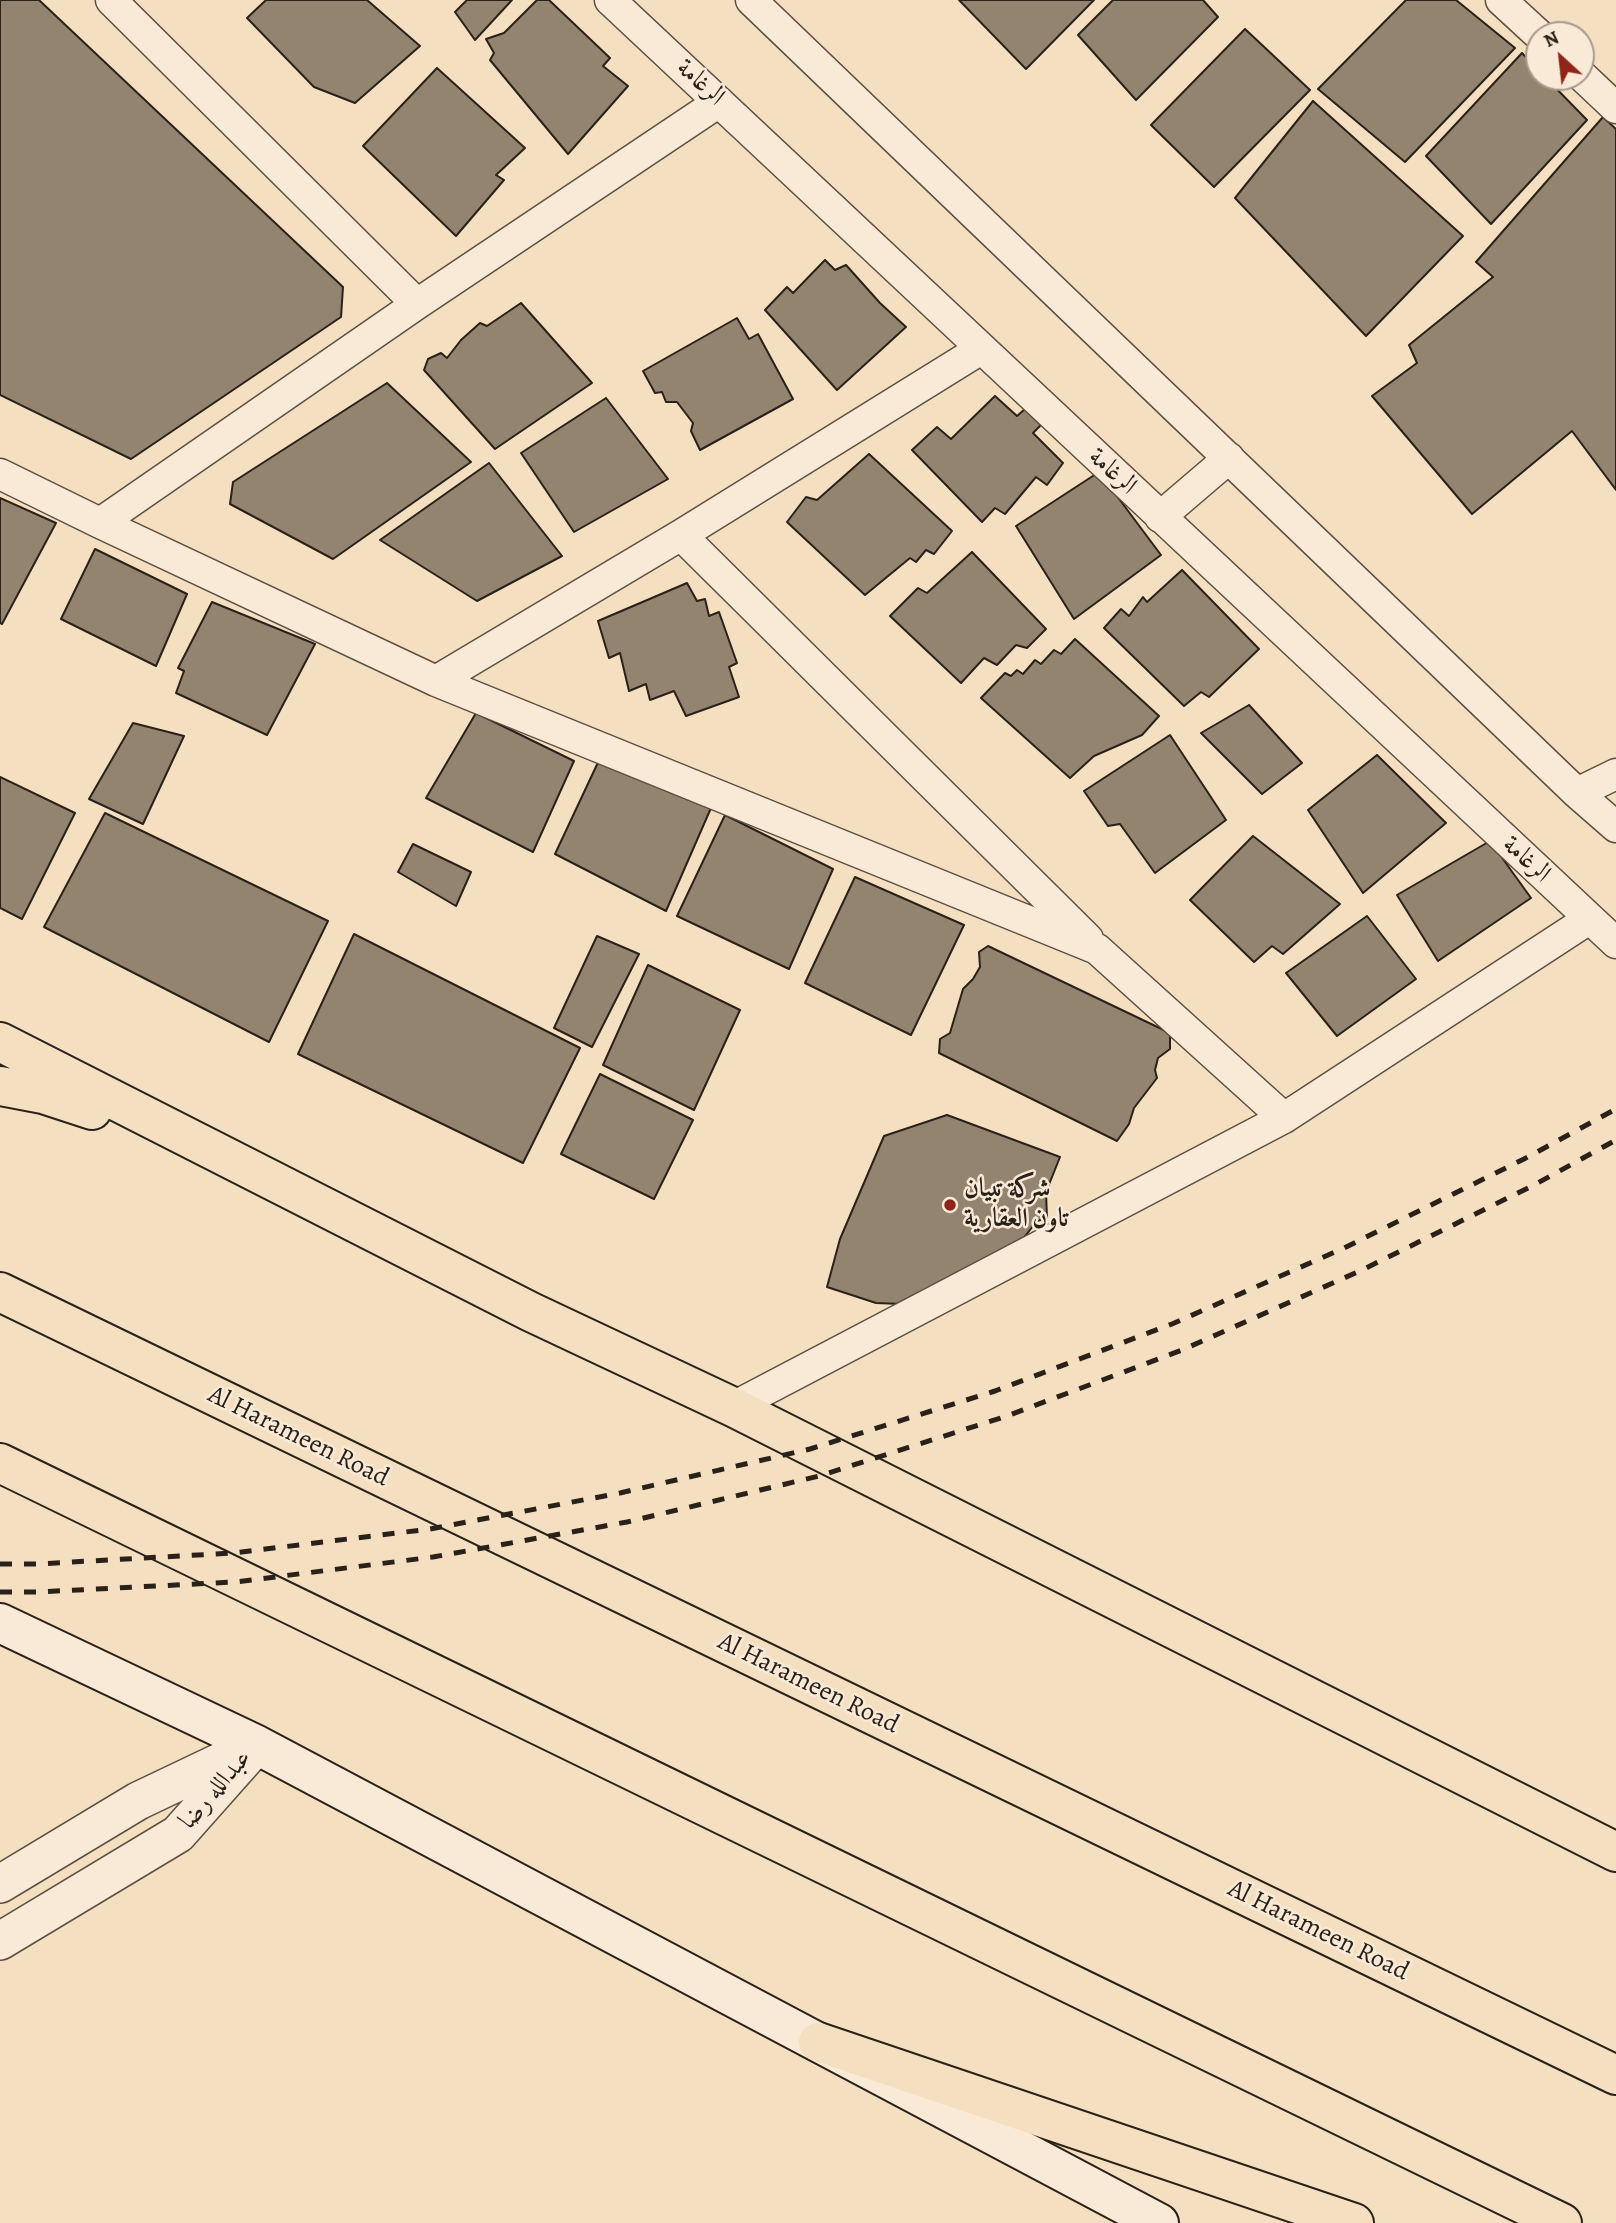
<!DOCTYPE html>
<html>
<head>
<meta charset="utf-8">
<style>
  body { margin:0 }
  #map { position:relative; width:1616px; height:2223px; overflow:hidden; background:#f4dfc1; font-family:Alegreya,serif }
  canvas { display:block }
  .north { position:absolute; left:1525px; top:21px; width:70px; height:70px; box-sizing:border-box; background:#f8ead7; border:2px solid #a69a8b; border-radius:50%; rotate:333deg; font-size:19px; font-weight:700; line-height:28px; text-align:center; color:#2a2118 }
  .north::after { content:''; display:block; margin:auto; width:24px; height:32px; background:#8f2418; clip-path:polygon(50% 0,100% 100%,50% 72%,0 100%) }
</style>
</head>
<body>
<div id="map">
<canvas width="1616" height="2223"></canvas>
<div class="north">N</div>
</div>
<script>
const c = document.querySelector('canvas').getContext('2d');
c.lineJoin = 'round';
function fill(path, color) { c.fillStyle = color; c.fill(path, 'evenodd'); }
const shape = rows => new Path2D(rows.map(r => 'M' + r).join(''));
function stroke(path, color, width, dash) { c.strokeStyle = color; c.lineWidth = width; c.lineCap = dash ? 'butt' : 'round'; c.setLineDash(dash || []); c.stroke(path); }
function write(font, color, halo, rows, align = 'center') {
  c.font = font + ' Alegreya,Amiri,serif'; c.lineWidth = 5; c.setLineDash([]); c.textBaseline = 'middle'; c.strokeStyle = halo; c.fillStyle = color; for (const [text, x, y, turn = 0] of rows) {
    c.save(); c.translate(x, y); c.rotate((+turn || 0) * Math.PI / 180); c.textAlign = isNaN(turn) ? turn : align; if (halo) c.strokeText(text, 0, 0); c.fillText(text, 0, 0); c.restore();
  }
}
const building = shape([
  [0,0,39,0,343,287,341,317,131,459,0,395,0,0],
  [266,0,367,0,420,46,355,103,314,87,247,18,266,0],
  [467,0,512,0,475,40,455,12,467,0],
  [537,0,549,0,610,58,603,66,628,86,568,154,490,60,494,53,486,39,504,33,537,0],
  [959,0,1094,0,1026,69,959,0],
  [1113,0,1203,0,1218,17,1136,100,1078,35,1113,0],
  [1406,0,1456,0,1515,48,1405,162,1318,89,1406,0],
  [1245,29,1310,90,1214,187,1151,125,1245,29],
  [1522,53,1539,71,1539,77,1545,77,1587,120,1491,224,1426,156,1522,53],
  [437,68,525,148,496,175,504,180,456,236,363,146,437,68],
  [1313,101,1463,236,1366,336,1235,198,1313,101],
  [1603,117,1616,129,1616,490,1572,431,1472,514,1372,396,1417,363,1409,345,1493,277,1476,262,1603,117],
  [825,260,835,270,846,265,880,303,906,327,837,390,765,310,787,287,793,293,825,260],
  [521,303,592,383,495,449,424,370,428,359,441,353,447,358,461,340,480,323,487,326,521,303],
  [737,318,749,339,758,334,793,399,700,450,691,431,693,423,677,402,666,402,662,392,655,393,643,371,737,318],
  [387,383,471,462,333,559,230,504,233,482,387,383],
  [995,396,1017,416,1025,409,1041,425,1033,433,1063,463,1047,485,1036,477,1005,514,995,508,982,522,912,450,937,427,951,439,995,396],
  [606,398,668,479,574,532,521,453,606,398],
  [869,454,952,531,934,554,926,550,916,562,910,558,865,595,787,522,806,497,817,500,869,454],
  [489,463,562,556,477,601,380,540,489,463],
  [1099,472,1161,555,1074,619,1016,526,1099,472],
  [0,498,56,523,2,624,0,623,0,498],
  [95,549,187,594,156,666,61,619,95,549],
  [972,552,1046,629,1027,648,1016,645,997,665,984,658,961,683,890,616,918,588,927,593,972,552],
  [1182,570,1259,649,1209,697,1201,692,1184,706,1104,628,1121,609,1129,616,1143,597,1147,602,1182,570],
  [687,583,697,601,705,599,709,616,719,612,737,663,729,667,739,697,686,716,674,691,650,700,646,684,629,691,620,653,609,658,598,621,687,583],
  [212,602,315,644,267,735,176,693,184,671,178,668,212,602],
  [1075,639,1159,716,1142,735,1094,756,1070,778,981,698,1005,673,1011,676,1017,670,1023,674,1035,660,1041,664,1054,650,1061,654,1075,639],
  [1249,705,1302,763,1262,794,1201,733,1249,705],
  [476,713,574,761,533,852,426,798,476,713],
  [133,723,184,736,143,824,89,799,133,723],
  [1170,735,1226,820,1155,873,1120,824,1108,826,1084,791,1170,735],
  [1377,755,1446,823,1363,893,1308,810,1377,755],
  [601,756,711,808,666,911,555,854,601,756],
  [0,777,75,813,22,919,0,908,0,777],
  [105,813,328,921,269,1042,44,927,105,813],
  [725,815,833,869,789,969,677,916,725,815],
  [1253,836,1340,904,1283,954,1272,946,1254,962,1190,900,1253,836],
  [1490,841,1531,898,1438,961,1397,895,1490,841],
  [413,844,471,872,456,906,398,872,413,844],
  [855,877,964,925,911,1035,805,983,855,877],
  [1367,916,1416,979,1337,1036,1286,973,1367,916],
  [354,934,580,1048,523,1163,298,1054,354,934],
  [597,936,639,954,592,1047,554,1028,597,936],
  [988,946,1170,1033,1170,1049,1158,1058,1155,1070,1157,1078,1134,1108,1129,1124,1117,1141,939,1053,940,1039,950,1033,963,989,973,979,980,967,979,952,988,946],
  [648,965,740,1010,694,1110,603,1065,648,965],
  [600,1074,693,1120,654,1199,561,1154,600,1074],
  [947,1115,1060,1157,1046,1192,1047,1218,1037,1221,1015,1249,927,1305,876,1303,827,1287,840,1239,884,1136,947,1115]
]);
fill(building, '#938470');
stroke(building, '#2a2118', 2);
const minor = shape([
  [111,0,417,304],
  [610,0,1616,943],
  [751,0,1577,793,1616,827],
  [1501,0,1539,35],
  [1581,75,1616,108],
  [0,474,100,523,436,681,1097,949,1284,1118],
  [1160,517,1229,458],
  [100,523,417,304,719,102],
  [681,535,1088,939],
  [436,681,681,535,981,349],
  [1577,793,1616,774],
  [733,1407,1284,1118,1589,919]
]);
const tertiary = shape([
  [0,1884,138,1801,243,1751],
  [0,1941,178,1834,257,1745]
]);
const secondary = shape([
  [0,1623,257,1745,1159,2223]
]);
const primary = shape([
  [0,1042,531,1312,733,1407,1616,1852],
  [0,1086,43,1094,92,1110],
  [818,2042,1354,2223]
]);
const motorway = shape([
  [0,1292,1616,2075],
  [0,1463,1562,2223]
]);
stroke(minor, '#5c5042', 33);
stroke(tertiary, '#5c5042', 40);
stroke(secondary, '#2a2118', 42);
stroke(primary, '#2a2118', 42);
stroke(motorway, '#2a2118', 42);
stroke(minor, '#f8ead7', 30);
stroke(tertiary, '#f8ead7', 37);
stroke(secondary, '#f8ead7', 38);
stroke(primary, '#f4dfc1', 38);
stroke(motorway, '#f4dfc1', 38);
stroke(shape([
  [0,1564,37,1564,233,1553,430,1529,620,1493,810,1449,995,1391,1172,1324,1344,1248,1524,1159,1616,1109],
  [0,1592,37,1592,235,1582,433,1557,627,1522,819,1476,1007,1416,1182,1350,1362,1270,1534,1185,1616,1140]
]), '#2a2118', 5, [12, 12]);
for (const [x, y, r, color] of [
  [950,1205,7,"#8f2418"]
]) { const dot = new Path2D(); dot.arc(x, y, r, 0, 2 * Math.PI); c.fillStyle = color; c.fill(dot); stroke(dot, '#f8ead7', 2.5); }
write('26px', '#2a2118', '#f8ead7', [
  ["الرغامة",700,83,43],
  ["الرغامة",1112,472,43],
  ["الرغامة",1526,860,43],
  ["Al Harameen Road",298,1437,26],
  ["Al Harameen Road",808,1684,26],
  ["عبدالله رضا",216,1790,-49],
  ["Al Harameen Road",1318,1931,26]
]);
write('bold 26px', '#2a2118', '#f8ead7', [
  ["شركة تبيان",964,1190],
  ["تاون العقارية",964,1220]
], 'left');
</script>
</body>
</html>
